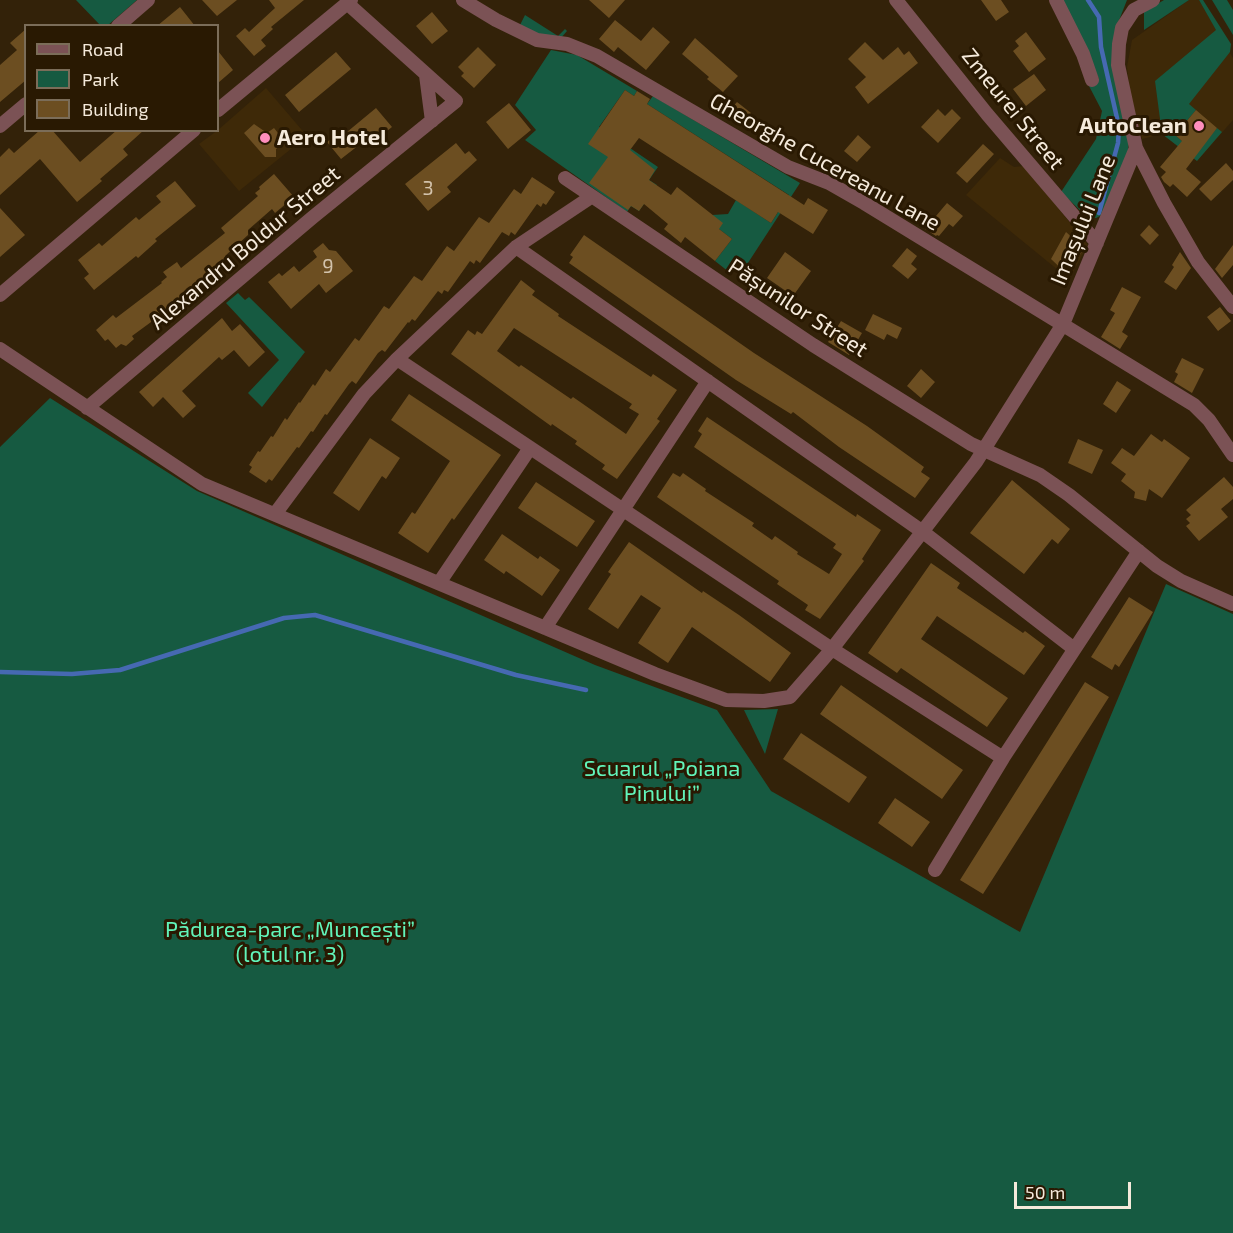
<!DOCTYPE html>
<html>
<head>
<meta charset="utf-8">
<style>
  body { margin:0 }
  #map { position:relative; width:1233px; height:1233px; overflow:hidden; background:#332209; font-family:"Exo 2",sans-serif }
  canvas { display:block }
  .legend { position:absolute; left:24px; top:24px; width:195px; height:108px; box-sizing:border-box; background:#291902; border:2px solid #7b6d59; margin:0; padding:8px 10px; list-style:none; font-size:18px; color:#f5eadb }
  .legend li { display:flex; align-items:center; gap:12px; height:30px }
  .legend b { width:30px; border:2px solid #7b6d59 }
  .scale { position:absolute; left:1014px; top:1182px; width:117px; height:27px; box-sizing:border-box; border:3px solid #f5eadb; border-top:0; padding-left:8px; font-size:18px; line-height:21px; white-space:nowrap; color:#f5eadb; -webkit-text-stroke:4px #291902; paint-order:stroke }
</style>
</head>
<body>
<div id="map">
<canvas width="1233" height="1233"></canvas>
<ul class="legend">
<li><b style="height:8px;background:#7b5255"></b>Road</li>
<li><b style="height:16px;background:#165a41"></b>Park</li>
<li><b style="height:16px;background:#6c4e21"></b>Building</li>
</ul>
<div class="scale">50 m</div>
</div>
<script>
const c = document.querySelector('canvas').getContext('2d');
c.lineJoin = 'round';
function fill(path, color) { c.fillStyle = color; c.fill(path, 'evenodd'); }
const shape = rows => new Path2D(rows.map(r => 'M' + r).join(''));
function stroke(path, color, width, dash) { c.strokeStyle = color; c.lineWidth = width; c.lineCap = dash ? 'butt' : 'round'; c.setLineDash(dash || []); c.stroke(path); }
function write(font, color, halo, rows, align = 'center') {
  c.font = font + ' "Exo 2",sans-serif'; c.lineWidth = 6; c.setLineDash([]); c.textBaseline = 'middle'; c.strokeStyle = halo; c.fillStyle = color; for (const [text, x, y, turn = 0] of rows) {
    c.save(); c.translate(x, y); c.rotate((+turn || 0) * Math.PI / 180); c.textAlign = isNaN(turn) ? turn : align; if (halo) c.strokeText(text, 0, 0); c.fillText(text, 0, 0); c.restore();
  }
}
fill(shape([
  [1189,0,1199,0,1233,58,1233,120,1197,161,1162,134,1142,139,1130,92,1127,67,1132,40],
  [266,88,307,136,239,191,199,144,218,130],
  [1000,158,1014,167,1024,166,1088,245,1069,279,966,195]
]), '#3e2908');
fill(shape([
  [76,0,137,0,107,26,100,25],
  [1062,0,1127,0,1118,23,1129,136,1128,151,1106,213,1096,218,1086,216,1061,192,1096,139,1102,111,1089,86,1099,79],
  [1164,0,1189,0,1144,30,1144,12],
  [1199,0,1203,0,1231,44,1230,52,1189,104,1196,110,1175,135,1196,153,1217,128,1222,132,1197,161,1162,134,1155,81,1216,30],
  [1212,0,1227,0,1233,10,1233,35],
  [525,15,558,36,565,29,567,31,560,39,538,35,519,27],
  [551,50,577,55,637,91,634,96,625,90,599,127,658,167,649,180,657,185,639,211,631,206,627,212,525,140,536,130,515,105],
  [653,96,800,183,744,269,741,268,729,272,715,261,732,239,719,229,712,215,728,214,736,200,771,223,789,195,647,104],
  [238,293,245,300,249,297,305,352,262,407,248,393,279,360,226,303],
  [50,398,197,491,595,665,717,710,771,791,1020,932,1166,584,1233,614,1233,1233,0,1233,0,447],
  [778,709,765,754,744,710]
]), '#165a41');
stroke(shape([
  [1088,0,1099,17,1101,47,1119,127,1118,143,1099,213],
  [0,672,72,674,120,670,284,618,315,615,516,675,586,690]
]), '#4669b2', 4.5);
fill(shape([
  [202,0,237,0,217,16],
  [269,0,304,0,271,27,273,29,261,40,266,46,254,56,236,36,245,28,249,32,275,8],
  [589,0,625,0,609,18],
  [981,0,1001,0,1009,12,996,21],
  [180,7,195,26,157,26],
  [432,12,448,31,432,44,416,26],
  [615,20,641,41,653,27,670,42,646,70,618,47,614,52,599,39],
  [26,29,26,80,0,102,0,65,17,50,10,43],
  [1026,32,1046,59,1029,72,1013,51,1019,46,1015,41],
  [695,38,738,76,723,92,707,79,709,77,682,54],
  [865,42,883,60,898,47,904,55,909,51,918,63,868,104,855,87,866,77,848,59],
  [478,47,496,65,474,88,461,76,464,73,458,67],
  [218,51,233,70,218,83],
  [336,52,351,69,299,112,285,95],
  [1034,74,1046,90,1026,106,1013,89],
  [625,90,634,96,637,91,650,99,647,104,804,205,808,198,828,210,813,234,778,212,771,223,639,138,630,150,655,170,649,180,671,195,677,187,723,223,719,229,732,239,715,261,685,237,681,243,664,229,668,224,644,204,639,211,631,206,628,210,589,183,608,157,588,144],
  [737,102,751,113,742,124,728,112],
  [509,103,531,130,508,149,486,122],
  [376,108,392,127,372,143,368,138,341,159,327,142,344,128,347,132],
  [938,109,945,116,952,109,961,118,938,143,921,127],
  [1196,110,1217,128,1186,169,1201,182,1187,197,1173,184,1170,187,1164,182,1161,177,1166,172,1160,167,1182,141,1175,135],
  [254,124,267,133,274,128,285,142,276,149,276,157,265,157,244,133],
  [40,130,52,130,80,162,117,130,144,130,123,149,128,155,100,179,102,181,77,202,40,159,0,195,0,157,9,148,14,153],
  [858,135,871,147,857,162,844,151],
  [456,143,465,154,469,151,477,160,447,187,451,192,428,211,405,184],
  [983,144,994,154,967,183,956,173],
  [1226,163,1233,171,1233,180,1211,201,1199,189],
  [274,174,294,197,275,213,272,209,248,230,248,235,225,256,230,262,188,292,192,296,179,306,177,303,132,336,134,339,126,346,121,344,116,348,108,339,105,341,96,330,113,315,116,318,162,283,161,282,167,277,163,272,177,262,181,268,225,233,221,228,258,196,255,193,260,189,259,187],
  [532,177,555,192,546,205,543,203,541,207,537,204,515,235,511,232,509,236,502,232,480,263,476,260,474,264,470,261,448,292,444,290,442,294,438,291,415,321,412,319,409,323,408,322,385,352,382,350,378,353,356,384,352,381,349,384,327,415,325,414,313,432,311,431,299,448,297,447,272,481,269,479,266,483,249,472,252,467,249,465,258,451,260,452,271,436,273,437,285,418,287,420,299,402,300,403,313,384,315,386,326,369,330,372,355,338,359,341,384,306,389,309,414,276,422,281,447,246,454,251,479,217,489,223,514,189,521,194],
  [175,181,196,206,155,239,157,241,138,258,136,256,94,290,84,278,89,274,78,260,99,243,102,246,136,217,139,220,161,202,156,196],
  [947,203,963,216,953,227,949,224,939,236,937,235,936,236,925,229],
  [0,208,25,235,0,257],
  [1149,225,1159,235,1150,245,1140,235],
  [1066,232,1084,248,1068,275,1051,259],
  [584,235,754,353,867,426,924,467,921,472,930,478,915,498,839,447,793,412,791,414,736,380,569,263,573,257,570,255],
  [323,243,329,250,336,251,353,271,326,293,319,284,291,309,268,282,279,273,282,276,294,266,299,272,317,257,313,251],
  [1233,245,1233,265,1222,278,1215,269],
  [907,248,917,256,911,264,917,269,908,279,892,266],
  [785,252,811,271,793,296,767,278],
  [1180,252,1191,268,1176,290,1164,282,1174,267,1172,265],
  [521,280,535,291,532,295,559,314,558,316,651,377,653,374,677,390,657,419,660,421,617,479,602,469,605,465,575,444,577,441,552,424,551,426,451,354,468,330,475,335,477,331,482,334],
  [514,328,632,404,629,408,639,414,626,434,573,397,571,399,521,365,519,367,497,351],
  [1122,287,1141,297,1122,332,1128,336,1120,349,1101,337,1115,313,1110,310],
  [1220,307,1231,321,1218,331,1207,317],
  [873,314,902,328,897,339,887,334,884,340,865,330],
  [222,318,232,331,240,324,265,352,249,367,234,350,222,360,219,357,182,391,196,406,183,418,163,397,153,407,139,392],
  [841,321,862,333,849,355,828,342],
  [1182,358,1204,369,1192,393,1174,382,1178,374,1175,372],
  [921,369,935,382,921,398,907,386],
  [1117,381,1131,390,1116,413,1103,404],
  [409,394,501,455,454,520,452,518,428,553,398,533,412,512,415,514,450,461,391,420],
  [707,417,856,517,857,514,881,530,862,559,864,561,820,619,805,610,808,605,777,584,779,581,657,497,673,473,680,477,683,473,706,489,705,491,754,523,752,526,772,540,775,536,798,552,797,554,829,574,842,554,833,548,836,544,694,447,702,434,698,431],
  [1151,434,1162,442,1164,439,1190,458,1162,498,1149,489,1146,501,1134,498,1135,492,1121,481,1126,474,1111,463,1122,448,1134,456],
  [370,438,400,458,386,479,382,476,359,511,333,493],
  [1078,439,1103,450,1092,474,1068,463],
  [1224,477,1233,487,1233,499,1221,509,1228,517,1199,541,1186,526,1190,523,1186,519,1191,515,1186,510],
  [1012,480,1070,529,1058,544,1052,539,1024,574,970,533],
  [536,482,595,521,577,547,518,508],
  [502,534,538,559,540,556,560,570,542,596,506,571,504,574,484,560],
  [629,542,702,593,703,591,739,615,791,653,770,682,692,627,668,663,638,643,661,608,641,595,618,629,588,609,611,574,608,572],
  [931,563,960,583,957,588,1023,633,1025,631,1045,646,1024,675,937,616,921,639,1008,698,987,727,901,668,897,673,868,653],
  [1129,597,1153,612,1119,667,1115,664,1112,670,1091,657],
  [1085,682,1109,697,983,894,960,880],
  [841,685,963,770,942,799,820,714],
  [801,733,867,777,849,803,783,759],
  [895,798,930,822,912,847,878,823]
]), '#6c4e21');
stroke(shape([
  [463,0,496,20,537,40,567,44,597,56,788,167,829,183,864,203,1194,405,1209,420,1233,455],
  [896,0,987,114,1097,243],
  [1056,0,1083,54,1092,80],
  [118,26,148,0],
  [426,75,432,121],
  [218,110,351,0],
  [0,126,26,104],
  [1136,148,1164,203,1198,262,1233,307],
  [565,178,813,345,971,444,1040,475,1069,495,1157,566,1181,581,1233,604],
  [516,247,923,532,1073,648],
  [0,295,194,130],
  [0,349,202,484,655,674,726,700,764,701,790,697,832,649,976,462,1063,324,1136,148,1118,65,1119,44,1122,28,1134,10,1153,0],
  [397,359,832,649,1003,758],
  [87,408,313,217,456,101,347,3],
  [275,514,364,394,397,359,516,247,591,197],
  [439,583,530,448],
  [545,628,708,381],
  [935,870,1003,758,1139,551]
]), '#7b5255', 14);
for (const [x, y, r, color] of [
  [1199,126,6,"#fe8ebd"],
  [265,138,6,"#fe8ebd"]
]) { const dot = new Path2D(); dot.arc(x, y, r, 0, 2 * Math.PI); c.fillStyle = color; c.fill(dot); stroke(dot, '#291902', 2); }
write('20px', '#d3c3ac', null, [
  ["3",428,188],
  ["9",328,266]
]);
write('22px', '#f5eadb', '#291902', [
  ["Zmeurei Street",1013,109,51],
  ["Gheorghe Cucereanu Lane",825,162,29],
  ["Imașului Lane",1083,220,-68],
  ["Alexandru Boldur Street",245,248,-40],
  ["Pășunilor Street",798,308,33]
]);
write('bold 22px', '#f5eadb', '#291902', [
  ["AutoClean",1187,126],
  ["Aero Hotel",277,138,"left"]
], 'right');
write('22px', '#61f4ba', '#291902', [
  ["Scuarul „Poiana",662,769],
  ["Pinului”",662,794],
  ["Pădurea-parc „Muncești”",290,930],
  ["(lotul nr. 3)",290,955]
]);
</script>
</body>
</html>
